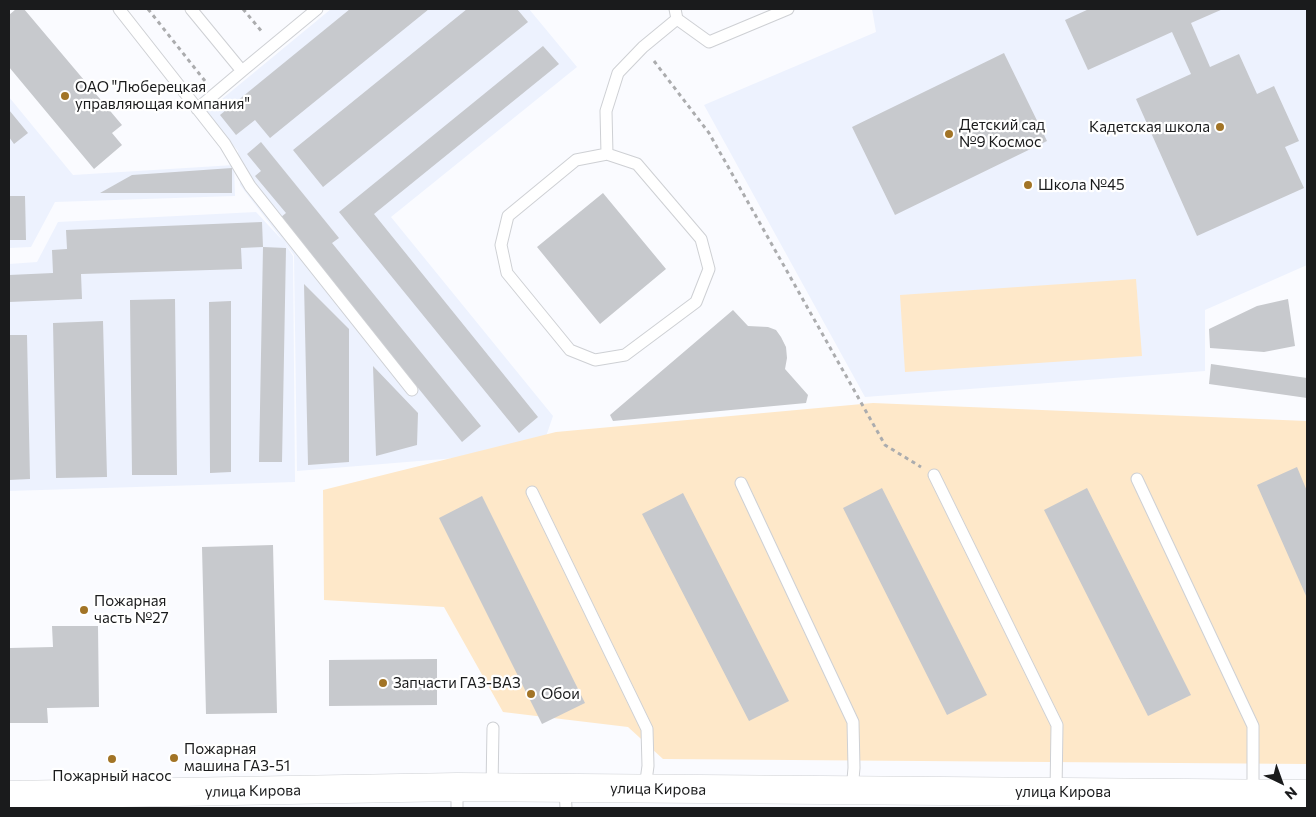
<!DOCTYPE html>
<html>
<head>
<meta charset="utf-8">
<style>
  body { margin:0 }
  #map { position:relative; width:1316px; height:817px; overflow:hidden; background:#fafbff; font-family:Commissioner,sans-serif }
  canvas { display:block }
  .frame { position:absolute; inset:0; border:10px solid #1a1b1c; pointer-events:none }
  .north { position:absolute; left:1256px; top:757px; width:50px; height:50px; -webkit-text-stroke:4px #fff; paint-order:stroke; rotate:138deg; font-size:14px; font-weight:700; line-height:20px; text-align:center; color:#1a1b1c }
  .north::after { content:''; display:block; margin:auto; width:18px; height:22px; background:#1a1b1c; clip-path:polygon(50% 0,100% 100%,50% 72%,0 100%) }
</style>
</head>
<body>
<div id="map">
<canvas width="1316" height="817"></canvas>
<div class="frame"></div>
<div class="north">N</div>
</div>
<script>
const c = document.querySelector('canvas').getContext('2d');
c.lineJoin = 'round';
function fill(path, color) { c.fillStyle = color; c.fill(path, 'evenodd'); }
const shape = rows => new Path2D(rows.map(r => 'M' + r).join(''));
function stroke(path, color, width, dash) { c.strokeStyle = color; c.lineWidth = width; c.lineCap = dash ? 'butt' : 'round'; c.setLineDash(dash || []); c.stroke(path); }
function write(font, color, halo, rows, align = 'center') {
  c.font = font + ' Commissioner,sans-serif'; c.lineWidth = 4.5; c.setLineDash([]); c.textBaseline = 'middle'; c.strokeStyle = halo; c.fillStyle = color; for (const [text, x, y, turn = 0] of rows) {
    c.save(); c.translate(x, y); c.rotate((+turn || 0) * Math.PI / 180); c.textAlign = isNaN(turn) ? turn : align; if (halo) c.strokeText(text, 0, 0); c.fillText(text, 0, 0); c.restore();
  }
}
fill(shape([
  [331,9,529,9,577,67,391,217,553,416,541,451,297,471,294,255,240,185,238,151,205,113],
  [872,9,1307,9,1307,265,1205,310,1205,371,865,397,704,105,876,32],
  [9,97,73,175,234,165,235,196,55,202,31,247,9,248],
  [256,212,284,242,293,256,295,482,9,491,9,264,37,262,58,222]
]), '#edf2fe');
fill(shape([
  [1136,279,1142,356,905,372,900,295],
  [873,403,1307,421,1307,764,663,759,628,727,503,712,444,607,324,600,323,490,556,432]
]), '#fee8c9');
fill(shape([
  [16,9,24,9,122,125,112,133,122,145,94,169,9,67,9,15],
  [350,9,429,9,270,138,255,120,236,135,220,115],
  [467,9,517,9,528,22,323,187,293,150],
  [1089,9,1223,9,1191,23,1210,67,1239,54,1257,94,1274,86,1299,141,1285,147,1304,188,1197,236,1136,99,1191,74,1172,32,1088,70,1065,20],
  [543,46,559,64,374,214,538,417,519,433,339,212],
  [1004,53,1047,141,895,215,852,127],
  [9,110,28,133,14,144,9,137],
  [261,142,339,238,332,243,481,426,462,442,280,218,286,213,255,176,261,171,247,154],
  [232,168,232,193,100,193,132,175],
  [603,193,666,269,600,324,537,247],
  [9,196,25,196,26,240,9,240],
  [262,222,263,247,286,248,282,462,259,462,263,247,241,248,242,269,81,274,82,299,9,302,9,275,53,273,52,250,67,249,66,230],
  [304,284,349,329,349,462,308,465],
  [175,299,177,475,132,475,130,300],
  [1288,299,1295,346,1264,352,1210,348,1209,329,1257,306],
  [231,301,231,472,210,473,209,302],
  [733,310,748,326,768,327,776,330,781,337,786,347,787,358,785,369,808,395,806,403,613,421,610,415],
  [103,321,107,477,56,478,53,323],
  [9,335,27,335,30,479,9,480],
  [1211,364,1307,378,1307,398,1209,384],
  [373,366,418,413,417,445,376,456],
  [1297,467,1307,491,1307,598,1257,485],
  [882,488,987,695,947,715,843,508],
  [1087,488,1191,695,1148,716,1044,510],
  [683,493,789,701,749,721,642,514],
  [482,496,585,703,542,724,439,518],
  [273,545,277,713,206,714,202,547],
  [52,626,98,626,99,707,47,708,48,723,9,723,9,648,53,647],
  [437,659,437,705,329,706,329,660]
]), '#c7c9cd');
const lane = shape([
  [119,9,225,144,250,186,412,390],
  [191,9,242,71,317,9],
  [675,9,677,19,709,42,788,9],
  [197,109,242,71],
  [607,154,637,164,701,239,709,269,696,302,625,355,595,360,570,350,507,273,501,245,508,216,576,160,607,154,606,111,618,73,643,47,677,19],
  [934,475,1057,725,1056,792],
  [1137,479,1253,726,1253,794],
  [741,483,853,722,854,768,852,790],
  [532,492,647,729,648,766,645,788],
  [492,787,493,728],
  [457,788,457,808],
  [565,788,566,808]
]);
const secondary = shape([
  [9,795,457,787,1307,794]
]);
stroke(lane, '#ced0d4', 13);
stroke(secondary, '#ced0d4', 29);
stroke(shape([
  [148,9,205,81],
  [243,9,263,33],
  [654,61,709,133,885,445,921,467]
]), '#abacae', 3, [4, 4]);
stroke(lane, '#fff', 11);
stroke(secondary, '#fff', 28);
for (const [x, y, r, color] of [
  [65,96,5,"#a27426"],
  [1220,127,5,"#a27426"],
  [949,134,5,"#a27426"],
  [1028,185,5,"#a27426"],
  [84,610,5,"#a27426"],
  [383,683,5,"#a27426"],
  [531,694,5,"#a27426"],
  [174,758,5,"#a27426"],
  [112,759,5,"#a27426"]
]) { const dot = new Path2D(); dot.arc(x, y, r, 0, 2 * Math.PI); c.fillStyle = color; c.fill(dot); stroke(dot, '#fff', 2); }
write('15px', '#1a1b1c', '#fff', [
  ["ОАО \"Люберецкая",75,87],
  ["управляющая компания\"",75,104],
  ["Детский сад",959,125],
  ["№9 Космос",959,142],
  ["Кадетская школа",1210,127,"right"],
  ["Школа №45",1038,185],
  ["Пожарная",94,601],
  ["часть №27",94,618],
  ["Запчасти ГАЗ-ВАЗ",393,683],
  ["Обои",541,694],
  ["Пожарная",184,749],
  ["машина ГАЗ-51",184,766],
  ["Пожарный насос",112,776,"center"]
], 'left');
write('15px', '#1a1b1c', '#fff', [
  ["улица Кирова",658,789,1],
  ["улица Кирова",253,791,-1],
  ["улица Кирова",1063,792]
]);
</script>
</body>
</html>
